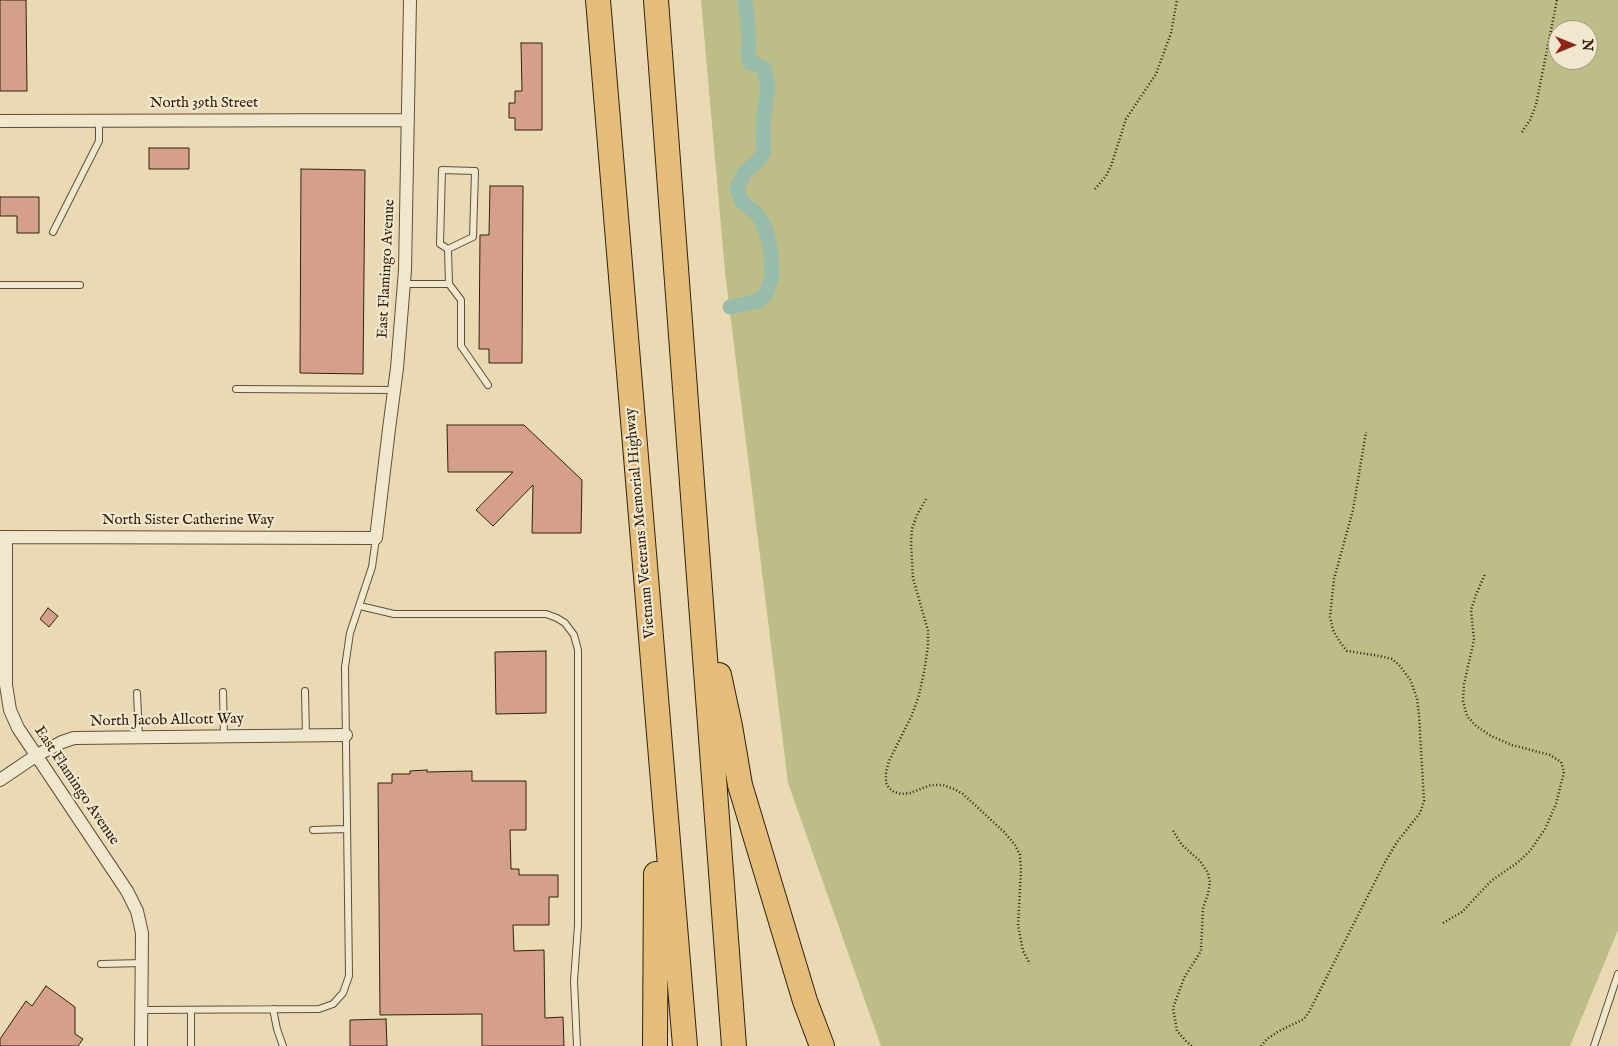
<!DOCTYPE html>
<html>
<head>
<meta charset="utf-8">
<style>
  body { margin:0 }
  #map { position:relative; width:1618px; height:1046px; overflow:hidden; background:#eadab3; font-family:"IM FELL English",serif }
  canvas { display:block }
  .north { position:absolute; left:1548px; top:20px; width:50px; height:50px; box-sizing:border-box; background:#f1e7ce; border:1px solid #a59782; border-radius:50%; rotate:90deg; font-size:14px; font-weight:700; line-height:20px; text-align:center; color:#33200f }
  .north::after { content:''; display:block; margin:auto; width:18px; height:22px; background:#8f2418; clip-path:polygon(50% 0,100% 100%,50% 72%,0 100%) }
</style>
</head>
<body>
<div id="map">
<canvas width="1618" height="1046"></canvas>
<div class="north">N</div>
</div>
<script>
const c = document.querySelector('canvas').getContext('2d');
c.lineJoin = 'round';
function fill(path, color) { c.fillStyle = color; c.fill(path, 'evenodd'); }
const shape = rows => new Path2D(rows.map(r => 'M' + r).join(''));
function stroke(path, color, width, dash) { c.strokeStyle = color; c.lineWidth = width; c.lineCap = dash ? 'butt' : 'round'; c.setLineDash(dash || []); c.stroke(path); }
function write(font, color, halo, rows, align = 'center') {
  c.font = font + ' "IM FELL English",serif'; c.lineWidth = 4.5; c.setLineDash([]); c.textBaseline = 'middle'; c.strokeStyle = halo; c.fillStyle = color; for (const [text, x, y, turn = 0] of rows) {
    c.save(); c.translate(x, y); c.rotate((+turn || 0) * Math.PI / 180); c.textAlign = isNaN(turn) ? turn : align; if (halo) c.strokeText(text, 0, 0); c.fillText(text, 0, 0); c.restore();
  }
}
fill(shape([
  [701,0,1618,0,1618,930,1570,1046,881,1046,788,783,725,272],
  [1558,30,1588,30,1588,60,1558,60]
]), '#bdbd88');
stroke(shape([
  [730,307,759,301,766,294,772,276,771,255,768,237,762,221,755,212,742,202,737,188,745,172,758,161,764,152,763,123,768,87,764,68,758,65,750,63,748,55,749,37,745,0]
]), '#98bbab', 15);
const building = shape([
  [0,0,26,0,27,91,0,91,0,0],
  [521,43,542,43,542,130,515,130,515,118,509,118,509,103,515,103,515,91,522,91,521,43],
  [149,148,189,148,189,169,149,169,149,148],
  [301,169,365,170,363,374,300,373,301,169],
  [490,186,523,186,522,363,489,363,489,349,479,349,480,235,489,235,490,186],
  [0,197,39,197,39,233,17,233,17,216,0,216,0,197],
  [447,425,524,425,582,480,581,533,532,533,533,485,493,526,476,510,513,472,448,472,447,425],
  [48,608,58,616,49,627,40,619,48,608],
  [546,651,546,713,496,714,495,652,546,651],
  [427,770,427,772,472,771,472,781,526,781,526,830,510,830,511,869,519,869,519,875,558,875,558,897,549,897,549,925,513,925,514,951,544,950,545,1018,563,1017,564,1046,482,1046,482,1014,380,1015,378,783,392,783,392,774,410,774,410,771,427,770],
  [46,986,75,1007,75,1034,83,1039,78,1046,0,1046,0,1039,26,1001,32,1006,46,986],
  [386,1019,387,1046,350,1046,350,1020,386,1019]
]);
fill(building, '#d5a089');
stroke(building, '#33200f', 1);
const service = shape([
  [53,232,99,141,99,120],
  [404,284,449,284,448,249,473,237,475,171,442,170,440,244,448,249],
  [449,284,461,300,461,346,488,385],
  [0,285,80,285],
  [236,389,394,390],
  [360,606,394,614,546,614,557,618,565,623,574,635,578,650,578,925,574,981,577,1046],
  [305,691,306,736],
  [223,692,224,737],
  [137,693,139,738],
  [313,830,347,829],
  [101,964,143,963],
  [273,1009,277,1029,283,1046],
  [141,1010,319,1009,333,1004,343,993,349,976,345,667,350,633,372,567,376,538],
  [191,1010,191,1046],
  [1594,1046,1618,974]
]);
const minor = shape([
  [0,121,408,120],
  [0,537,376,538,389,429,397,368,405,270,410,0],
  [6,537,6,685,10,710,18,728,127,891,137,911,142,933,141,1046],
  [0,780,37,755,62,742,74,738,346,735]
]);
const motorway = shape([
  [598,0,685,1046],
  [656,0,734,1046],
  [719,675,730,726,740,785,805,1001,822,1046],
  [655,1046,656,874]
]);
stroke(service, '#614e38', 8);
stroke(minor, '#614e38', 14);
stroke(motorway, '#33200f', 26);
stroke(shape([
  [1522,132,1530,120,1536,105,1557,0],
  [1095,189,1106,176,1111,166,1126,119,1156,74,1171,33,1177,0],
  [926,499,917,515,912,529,911,543,913,578,928,631,928,646,924,672,919,695,912,715,889,761,886,772,886,783,889,788,894,792,901,794,910,793,931,785,943,785,954,789,963,794,1004,832,1015,845,1020,855,1021,871,1018,925,1023,951,1030,964],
  [1173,831,1182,845,1200,861,1208,873,1210,882,1208,894,1203,908,1201,951,1184,978,1173,1008,1177,1031,1186,1041,1192,1046],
  [1443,923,1462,912,1491,881,1517,863,1530,851,1545,829,1556,804,1564,772,1561,762,1550,755,1512,745,1491,736,1476,726,1467,716,1463,701,1464,684,1474,640,1471,610,1476,595,1485,574],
  [1261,1046,1267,1039,1279,1031,1304,1019,1309,1012,1385,862,1397,842,1420,813,1424,801,1419,715,1417,699,1411,681,1400,666,1392,659,1380,656,1347,651,1339,641,1333,630,1330,617,1334,579,1353,510,1366,432]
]), '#33200f', 2.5, [1, 2.5]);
stroke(service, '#f1e7ce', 6);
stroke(minor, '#f1e7ce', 12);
stroke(motorway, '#e5bd7a', 24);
write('15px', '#33200f', '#f1e7ce', [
  ["North 39th Street",204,104],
  ["East Flamingo Avenue",387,269,-87],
  ["North Sister Catherine Way",188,521],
  ["Vietnam Veterans Memorial Highway",641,523,-95],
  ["North Jacob Allcott Way",167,721,-1],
  ["East Flamingo Avenue",76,786,56]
]);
</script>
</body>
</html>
